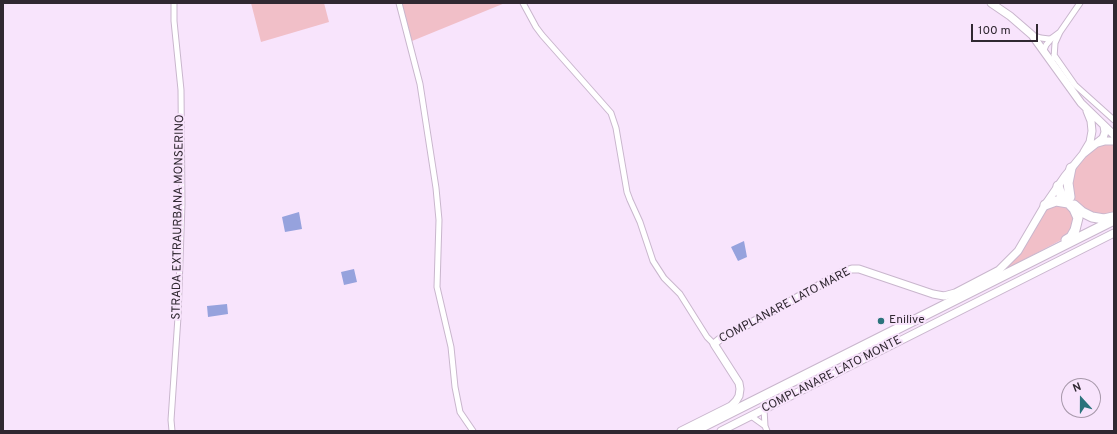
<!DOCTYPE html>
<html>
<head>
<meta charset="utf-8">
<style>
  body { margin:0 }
  #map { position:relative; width:1117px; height:434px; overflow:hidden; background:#f8e4fc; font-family:Overpass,sans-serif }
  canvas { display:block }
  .frame { position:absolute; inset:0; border:4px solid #302831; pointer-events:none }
  .north { position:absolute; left:1061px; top:378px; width:40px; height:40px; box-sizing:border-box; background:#f8e4fc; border:1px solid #a899ab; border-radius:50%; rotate:339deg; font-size:11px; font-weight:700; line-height:16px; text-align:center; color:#302831 }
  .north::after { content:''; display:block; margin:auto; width:14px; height:18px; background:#2b737c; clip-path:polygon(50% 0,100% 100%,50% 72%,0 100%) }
  .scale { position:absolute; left:971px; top:24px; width:67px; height:18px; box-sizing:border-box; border:2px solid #302831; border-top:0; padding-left:5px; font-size:12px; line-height:14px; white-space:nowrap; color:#302831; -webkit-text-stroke:3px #f8e4fc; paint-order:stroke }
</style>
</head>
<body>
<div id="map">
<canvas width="1117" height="434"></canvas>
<div class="frame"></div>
<div class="north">N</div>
<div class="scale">100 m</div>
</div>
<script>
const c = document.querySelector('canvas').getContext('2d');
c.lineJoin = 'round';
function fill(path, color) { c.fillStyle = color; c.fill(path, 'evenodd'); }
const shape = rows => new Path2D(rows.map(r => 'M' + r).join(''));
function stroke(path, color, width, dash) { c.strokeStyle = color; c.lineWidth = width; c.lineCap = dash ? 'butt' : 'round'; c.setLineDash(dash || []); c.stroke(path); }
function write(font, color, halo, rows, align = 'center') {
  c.font = font + ' Overpass,sans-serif'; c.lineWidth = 4; c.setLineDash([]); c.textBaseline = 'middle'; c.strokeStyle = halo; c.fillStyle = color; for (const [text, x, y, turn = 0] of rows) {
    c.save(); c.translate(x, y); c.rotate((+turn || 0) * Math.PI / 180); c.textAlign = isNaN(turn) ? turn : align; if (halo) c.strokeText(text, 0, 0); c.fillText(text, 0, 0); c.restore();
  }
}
fill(shape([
  [251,3,324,3,329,22,261,42],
  [401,3,505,3,412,41],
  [1103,144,1114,144,1114,214,1102,217,1077,204,1071,191,1073,174,1078,166,1092,150],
  [1055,203,1072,209,1075,226,1063,239,999,273,1007,267,1019,255,1046,209]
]), '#f1bfc8');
fill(shape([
  [299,212,302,229,285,232,282,217],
  [744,241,747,257,738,261,731,247],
  [354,269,357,282,344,285,341,272],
  [227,304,228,314,208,317,207,306]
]), '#96a2dd');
const street = shape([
  [399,3,420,84,436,188,439,220,437,287,451,347,455,387,460,412,473,431],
  [523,3,536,27,542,35,611,113,616,128,627,192,630,200,640,222,653,261,664,278,680,294,707,337,714,344],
  [1032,35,1041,38,1049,39,1052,38,1060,32],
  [1044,50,1046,45,1052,38],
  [1054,55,1075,85,1114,120],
  [1054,58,1055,43,1060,32,1080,3],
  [764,409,765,426,767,431],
  [751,416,765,426],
  [172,431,171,420,178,317,182,204,181,90,174,21,174,3]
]);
const secondary = shape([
  [991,3,1010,16,1032,35,1081,103,1114,135],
  [1098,143,1105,141,1114,141],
  [1084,152,1090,142,1092,131,1091,121,1087,111],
  [681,431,731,406,736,401,739,396,740,389,739,383,714,344,720,339,764,316,843,272,852,269,859,269,933,294,944,296,955,293,999,270,1018,251,1045,205,1065,176,1083,154,1103,138,1105,132,1104,126],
  [721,431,1114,233]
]);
const highway = shape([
  [1058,186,1061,195,1074,209,1078,218,1075,230,1071,237,1066,240],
  [1070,197,1068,183,1071,168],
  [1045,205,1056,201,1068,203],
  [1074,205,1082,212,1092,217,1104,219,1113,217],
  [694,431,1114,220]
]);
stroke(street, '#c9b6cd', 7);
stroke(secondary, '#c9b6cd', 9);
stroke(highway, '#c9b6cd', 11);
stroke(street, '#fff', 5);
stroke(secondary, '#fff', 7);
stroke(highway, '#fff', 9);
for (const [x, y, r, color] of [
  [881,321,4,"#2b737c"]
]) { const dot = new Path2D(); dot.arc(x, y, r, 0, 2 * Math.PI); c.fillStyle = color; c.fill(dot); stroke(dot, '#f8e4fc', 1.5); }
write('12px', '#302831', '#f8e4fc', [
  ["STRADA EXTRAURBANA MONSERINO",179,217,-89],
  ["COMPLANARE LATO MARE",785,306,-28],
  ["COMPLANARE LATO MONTE",832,375,-27]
]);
write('12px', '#302831', '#f8e4fc', [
  ["Enilive",889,321]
], 'left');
</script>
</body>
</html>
